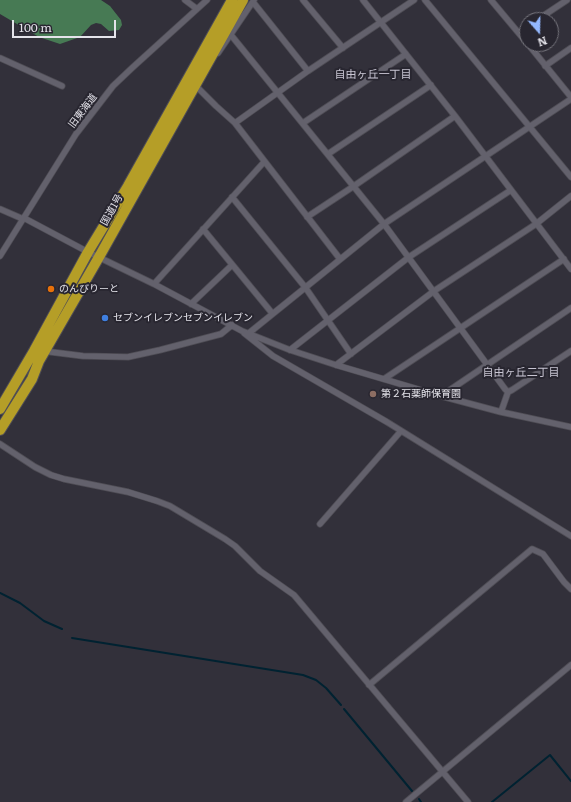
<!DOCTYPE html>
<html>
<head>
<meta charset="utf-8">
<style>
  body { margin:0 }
  #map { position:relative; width:571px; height:802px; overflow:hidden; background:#32303a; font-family:Literata,serif }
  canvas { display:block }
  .north { position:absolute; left:519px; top:12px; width:40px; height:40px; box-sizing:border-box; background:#282630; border:1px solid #73727a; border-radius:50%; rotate:160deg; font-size:11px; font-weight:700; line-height:16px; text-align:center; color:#e4e3ea }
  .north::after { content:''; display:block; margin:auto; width:14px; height:18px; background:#93b7fd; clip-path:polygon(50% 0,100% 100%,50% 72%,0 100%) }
  .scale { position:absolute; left:12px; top:20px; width:104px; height:18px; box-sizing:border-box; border:2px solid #e4e3ea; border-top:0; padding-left:5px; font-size:12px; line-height:14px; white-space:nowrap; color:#e4e3ea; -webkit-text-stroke:3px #282630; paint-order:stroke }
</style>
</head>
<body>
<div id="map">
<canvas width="571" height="802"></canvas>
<div class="north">N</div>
<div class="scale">100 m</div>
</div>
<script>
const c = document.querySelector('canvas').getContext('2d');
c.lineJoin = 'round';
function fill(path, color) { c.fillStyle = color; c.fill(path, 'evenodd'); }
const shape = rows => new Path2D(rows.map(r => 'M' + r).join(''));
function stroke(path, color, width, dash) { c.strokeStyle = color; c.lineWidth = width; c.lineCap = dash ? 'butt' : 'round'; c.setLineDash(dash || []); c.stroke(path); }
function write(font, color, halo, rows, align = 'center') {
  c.font = font + ' Literata,"Noto Sans JP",serif'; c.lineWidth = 4; c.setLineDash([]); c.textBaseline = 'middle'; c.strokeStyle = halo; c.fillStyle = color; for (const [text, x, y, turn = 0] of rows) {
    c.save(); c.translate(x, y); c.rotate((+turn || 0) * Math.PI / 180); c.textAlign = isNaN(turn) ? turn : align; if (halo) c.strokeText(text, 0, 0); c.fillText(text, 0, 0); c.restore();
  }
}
fill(shape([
  [0,0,101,0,110,6,121,20,122,25,119,30,109,31,101,24,96,23,91,25,80,37,60,44,39,37,0,14]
]), '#477a54');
stroke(shape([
  [0,593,20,603,44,621,62,629],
  [72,638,303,675,316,680,326,688,341,705],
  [344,709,412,791],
  [419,799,421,802],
  [492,802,550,755,571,781]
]), '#002231', 2);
const street = shape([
  [185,0,197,9],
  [303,0,343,48],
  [363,0,455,116,571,269],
  [425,0,571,177],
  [491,0,527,43],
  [253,2,308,71],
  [537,20,567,0],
  [519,33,527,27],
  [231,35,384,224,505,389,508,392,512,390,571,351],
  [528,44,571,97],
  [218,53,254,0],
  [0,58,62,86],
  [545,66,571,48],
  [195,85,216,106,235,123,340,259],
  [235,123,308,71,414,0],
  [303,123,406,54],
  [328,154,431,85],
  [232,197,305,287,351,354],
  [0,209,23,219],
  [307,217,354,186,455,116],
  [24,218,88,252,154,284,242,331,290,350,336,365,441,396,501,412,571,427],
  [203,229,272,313],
  [0,256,76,134,113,86,132,68,207,0],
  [154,284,264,162],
  [191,304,232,265],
  [244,333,273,356,387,422,571,536],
  [249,333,384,224,571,99],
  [290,350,409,257,511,190],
  [43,351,83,356,128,357,160,350,221,334,232,325],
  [336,365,434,291,536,224,571,196],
  [384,379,564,259],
  [441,396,571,308],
  [501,412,508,392],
  [0,444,35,467,51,475,64,479,128,492,157,501,170,506,225,539,235,546,260,571,294,595,468,802],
  [320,524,401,431],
  [369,685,532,549,543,554,564,582,571,589],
  [406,802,571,665]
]);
const highway = shape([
  [0,409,34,351,88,252,128,186,232,0],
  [0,430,32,379,39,361,99,257,243,0]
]);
stroke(street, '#4f4d55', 7);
stroke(highway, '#4f4d55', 12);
stroke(street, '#63616c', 5.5);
stroke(highway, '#b59e27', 10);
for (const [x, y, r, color] of [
  [51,289,4,"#e8710a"],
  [105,318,4,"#3f7fe0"],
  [373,394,4,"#8d6e63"]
]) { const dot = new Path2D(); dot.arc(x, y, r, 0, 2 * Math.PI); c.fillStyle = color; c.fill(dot); stroke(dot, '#282630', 1.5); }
write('10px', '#e4e3ea', '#282630', [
  ["旧東海道",83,111,-53],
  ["国道1号",112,210,-61]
]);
write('10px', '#e4e3ea', '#282630', [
  ["のんびりーと",59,289],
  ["セブンイレブンセブンイレブン",113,318],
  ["第２石薬師保育園",381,394]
], 'left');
write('11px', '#c8c5d2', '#282630', [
  ["自由ヶ丘一丁目",373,75],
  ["自由ヶ丘二丁目",521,373]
]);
</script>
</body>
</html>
